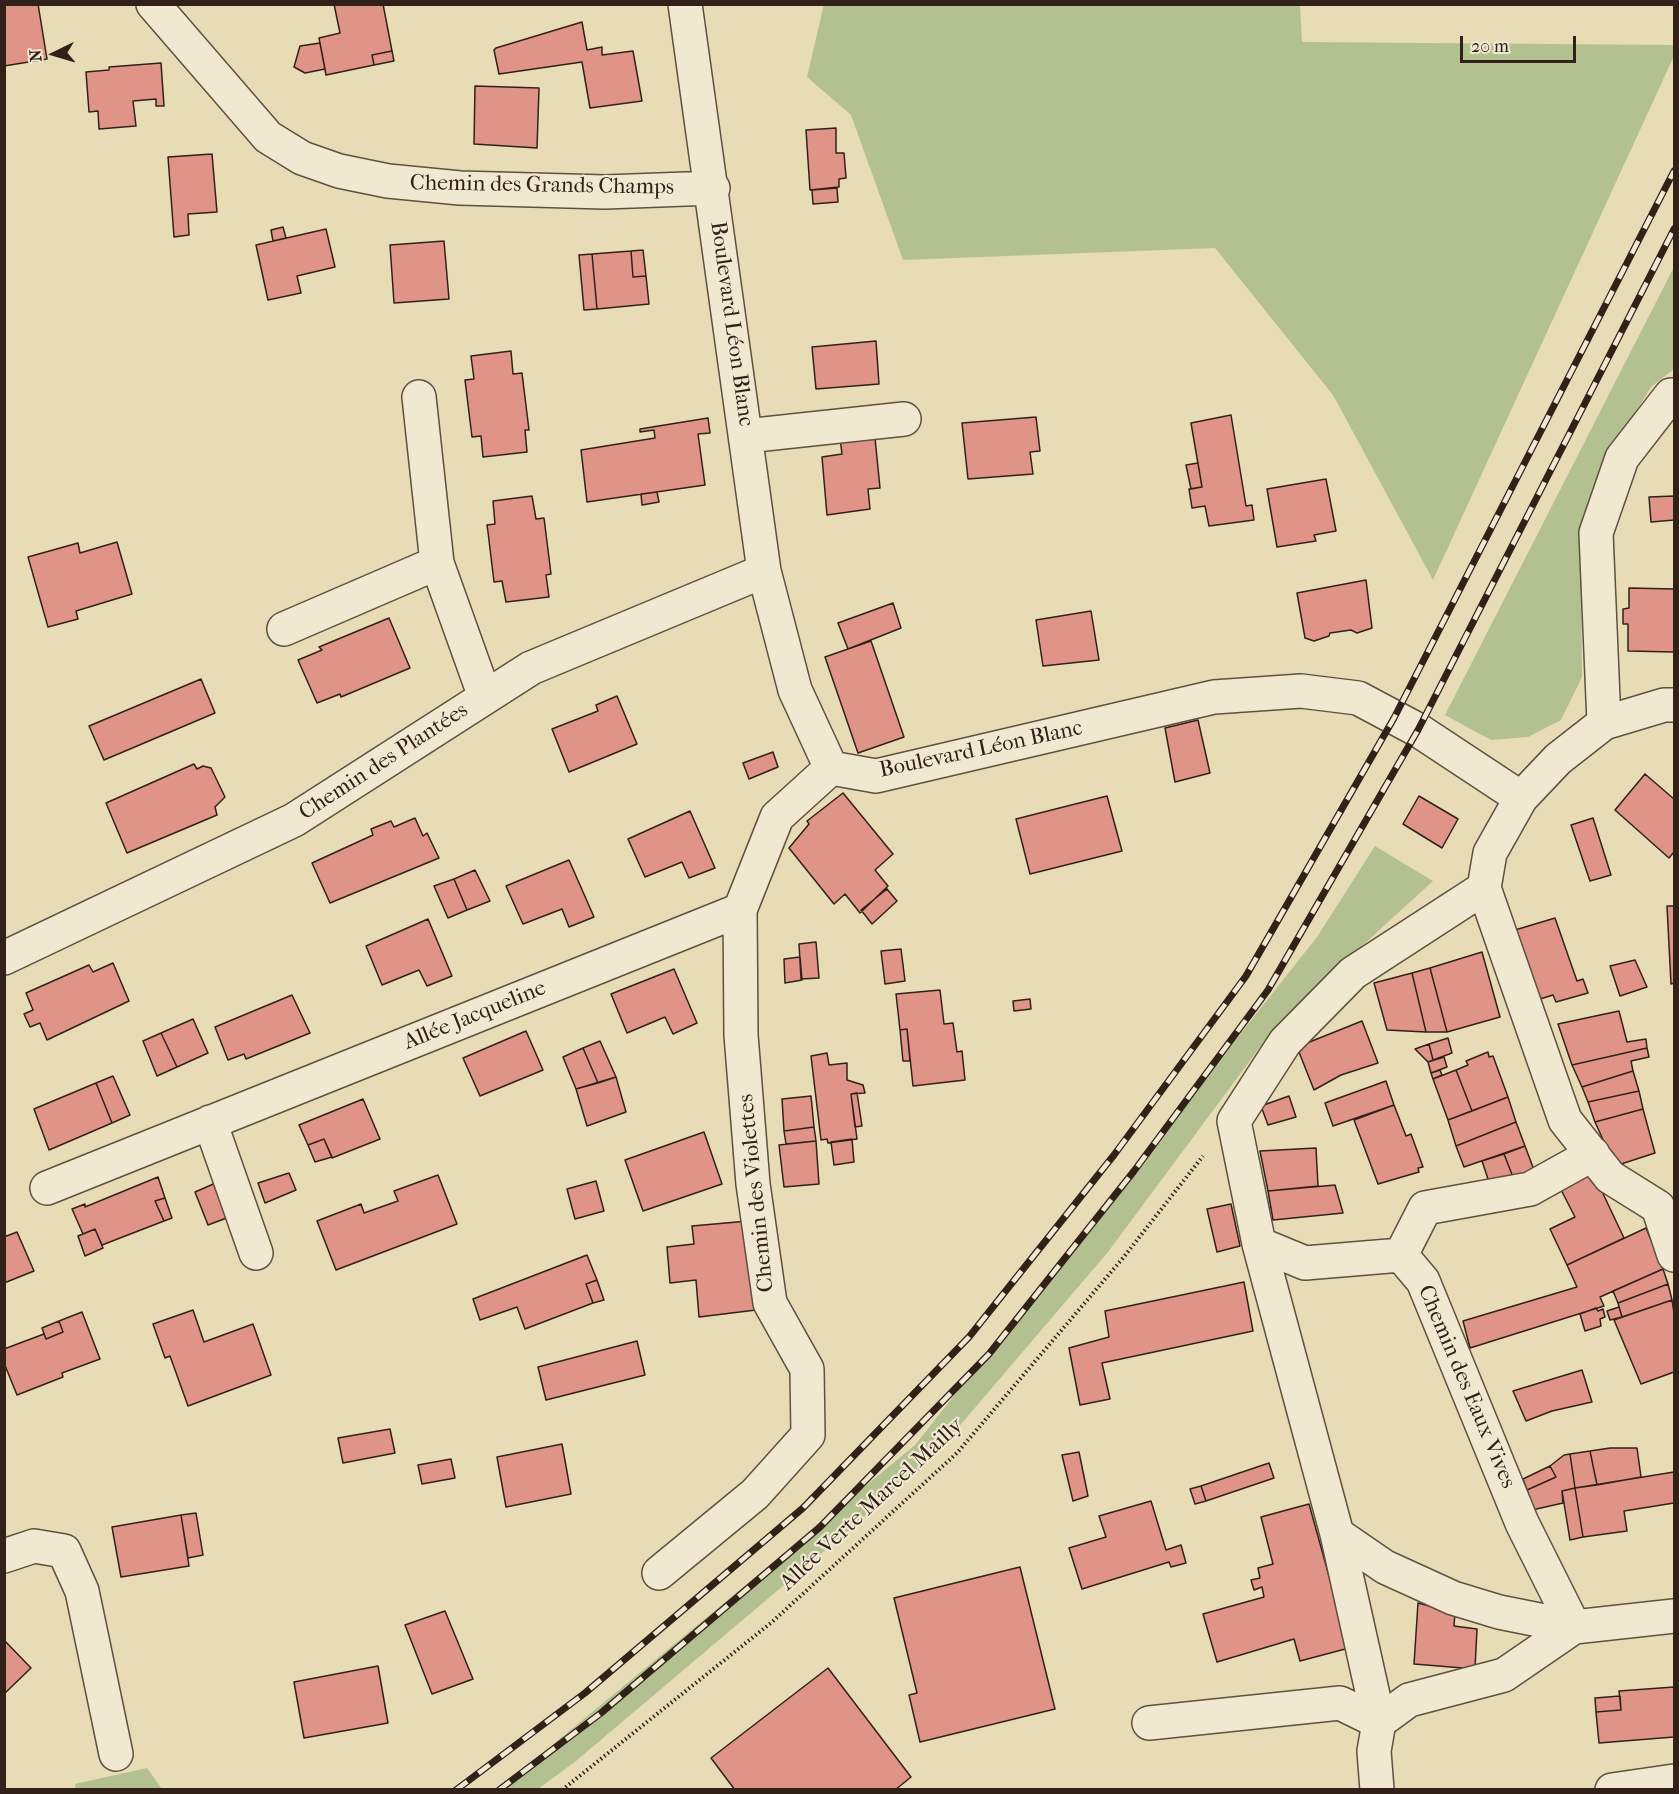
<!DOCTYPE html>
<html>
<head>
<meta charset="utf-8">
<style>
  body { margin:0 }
  #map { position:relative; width:1679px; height:1794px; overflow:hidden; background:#e8dcb7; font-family:"IM FELL French Canon",serif }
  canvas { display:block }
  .frame { position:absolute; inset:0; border:6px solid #312119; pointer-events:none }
  .north { position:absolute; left:24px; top:24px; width:60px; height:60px; -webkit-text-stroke:4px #f0e8d0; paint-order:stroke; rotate:265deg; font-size:16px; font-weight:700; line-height:24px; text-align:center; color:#312119 }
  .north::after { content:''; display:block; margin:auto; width:21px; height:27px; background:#312119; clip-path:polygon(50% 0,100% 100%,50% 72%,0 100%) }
  .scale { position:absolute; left:1460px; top:36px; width:116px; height:27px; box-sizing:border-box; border:3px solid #312119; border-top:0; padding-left:8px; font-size:18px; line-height:21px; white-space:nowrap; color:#312119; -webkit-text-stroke:4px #f0e8d0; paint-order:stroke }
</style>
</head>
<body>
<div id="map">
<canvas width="1679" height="1794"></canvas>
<div class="frame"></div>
<div class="north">N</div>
<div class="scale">20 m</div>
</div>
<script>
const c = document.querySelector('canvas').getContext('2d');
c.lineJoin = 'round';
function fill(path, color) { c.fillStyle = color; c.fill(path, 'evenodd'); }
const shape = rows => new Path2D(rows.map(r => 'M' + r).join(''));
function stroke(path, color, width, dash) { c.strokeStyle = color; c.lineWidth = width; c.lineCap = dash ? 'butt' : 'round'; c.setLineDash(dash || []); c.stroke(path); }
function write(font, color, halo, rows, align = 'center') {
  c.font = font + ' "IM FELL French Canon",serif'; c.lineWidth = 4.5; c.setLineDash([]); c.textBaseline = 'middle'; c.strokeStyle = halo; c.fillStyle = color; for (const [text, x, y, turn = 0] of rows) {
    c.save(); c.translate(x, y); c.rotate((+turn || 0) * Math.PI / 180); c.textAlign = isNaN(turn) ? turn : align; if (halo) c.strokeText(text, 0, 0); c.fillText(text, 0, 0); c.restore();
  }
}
fill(shape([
  [824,4,1300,5,1302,42,1674,45,1674,56,1433,580,1333,395,1215,248,903,260,851,115,807,77],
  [1674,267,1674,369,1651,387,1612,451,1581,544,1582,677,1561,720,1528,737,1491,740,1445,715],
  [1375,846,1433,881,1278,1023,1108,1252,927,1464,576,1761,538,1789,498,1790,915,1445,1317,937],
  [147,1768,162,1789,76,1789,75,1784]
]), '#b3c190');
const building = shape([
  [4,4,38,4,47,59,4,66,4,4],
  [334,4,383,4,392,51,372,55,374,65,326,75,319,38,340,33,334,4],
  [582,22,587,50,602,47,602,55,633,51,642,101,590,108,582,62,499,74,494,50,496,48,582,22],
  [320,43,325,69,305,73,294,67,300,46,320,43],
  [392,51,394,61,374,65,372,55,392,51],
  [161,63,164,106,156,106,156,99,133,101,136,126,99,129,98,111,89,112,86,72,109,70,109,67,161,63],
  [475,86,539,88,537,148,474,144,475,86],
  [836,128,836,153,844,153,846,178,839,179,839,187,810,190,806,130,836,128],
  [212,154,217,212,188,214,189,235,174,237,168,157,212,154],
  [837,188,838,202,813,204,812,190,837,188],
  [283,227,286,238,273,241,271,230,283,227],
  [326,229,335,267,297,276,301,293,268,300,256,245,326,229],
  [444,241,449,299,394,303,390,245,444,241],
  [643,250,646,276,633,277,631,251,643,250],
  [631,251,633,277,646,276,649,304,597,309,592,254,631,251],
  [592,254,597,309,584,310,579,255,592,254],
  [876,341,879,384,816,389,812,347,876,341],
  [511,351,513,374,522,373,529,430,525,430,527,452,483,457,481,436,472,437,465,380,474,379,471,356,511,351],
  [1231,415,1246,506,1252,505,1254,520,1209,526,1205,506,1192,508,1189,489,1202,487,1191,423,1231,415],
  [1036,417,1040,451,1030,452,1033,474,968,479,962,423,1036,417],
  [708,418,710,433,698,434,705,485,587,502,581,450,655,438,654,430,640,432,640,429,708,418],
  [874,428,880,488,868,489,870,509,827,515,822,457,842,454,839,431,874,428],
  [1198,463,1202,487,1191,489,1186,465,1198,463],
  [1326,479,1336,531,1314,535,1316,541,1277,547,1267,489,1326,479],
  [657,492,659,502,642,505,641,494,657,492],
  [532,496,536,519,544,518,551,574,546,575,549,597,506,602,502,581,494,582,488,532,487,525,495,524,493,501,532,496],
  [1674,496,1674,520,1651,522,1649,497,1674,496],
  [117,542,132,594,76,611,78,619,48,627,28,557,78,543,80,553,117,542],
  [1366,580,1372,628,1357,633,1351,630,1330,633,1329,636,1314,641,1305,638,1297,593,1366,580],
  [1629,588,1674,589,1674,652,1628,651,1628,624,1623,624,1623,609,1629,608,1629,588],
  [893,603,901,628,848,649,838,623,893,603],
  [1091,611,1099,660,1043,666,1036,620,1091,611],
  [389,618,410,668,341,697,340,694,317,703,298,660,322,650,319,647,389,618],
  [871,641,904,737,858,753,825,657,871,641],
  [201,679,215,713,104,760,89,726,201,679],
  [617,696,637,744,569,772,552,729,598,711,596,705,617,696],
  [1198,720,1210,773,1175,782,1165,728,1198,720],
  [773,752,778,767,749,779,743,763,773,752],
  [194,764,197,769,203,766,211,768,225,797,215,807,217,815,127,853,106,803,194,764],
  [1645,774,1674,799,1674,852,1669,858,1615,810,1645,774],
  [843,793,893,854,875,870,888,886,860,913,845,894,834,904,789,848,809,824,807,821,843,793],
  [1107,796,1122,851,1030,874,1016,819,1107,796],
  [1419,796,1458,819,1442,848,1403,824,1419,796],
  [690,811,715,868,689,878,682,862,645,877,628,839,690,811],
  [415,818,423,836,427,833,439,858,330,903,312,863,373,835,371,829,391,821,394,827,415,818],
  [1593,818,1611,875,1590,881,1571,825,1593,818],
  [569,860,594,917,569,927,562,909,523,924,506,886,569,860],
  [475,870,490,901,467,910,454,879,475,870],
  [454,879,467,910,448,918,434,886,454,879],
  [887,889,897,901,872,924,861,910,887,889],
  [1667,906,1674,906,1674,993,1674,983,1671,984,1667,906],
  [1555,918,1577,981,1583,979,1588,993,1556,1002,1553,995,1537,1000,1515,930,1555,918],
  [428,919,452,976,427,986,419,970,382,985,366,946,428,919],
  [816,942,819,978,801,979,799,944,816,942],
  [901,949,905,981,885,984,881,951,901,949],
  [1482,952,1500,1017,1447,1032,1430,968,1482,952],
  [800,957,802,980,785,983,784,959,800,957],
  [1635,960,1647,987,1620,996,1610,966,1635,960],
  [113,963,129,1001,47,1040,40,1023,30,1027,24,1014,33,1010,26,993,89,965,93,972,113,963],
  [1430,968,1447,1032,1426,1032,1412,973,1430,968],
  [674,969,697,1023,673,1034,665,1017,627,1033,611,994,674,969],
  [1412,973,1426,1032,1387,1030,1374,983,1412,973],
  [940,990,944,1024,953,1023,957,1052,962,1051,965,1080,913,1086,907,1029,900,1030,896,994,940,990],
  [292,995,310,1033,246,1059,244,1054,228,1060,215,1027,292,995],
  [1030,999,1031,1009,1014,1011,1013,1001,1030,999],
  [1619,1011,1627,1042,1646,1039,1647,1048,1572,1065,1558,1024,1619,1011],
  [193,1019,208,1053,177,1067,161,1033,193,1019],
  [1362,1021,1378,1063,1341,1075,1314,1090,1297,1047,1362,1021],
  [907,1029,910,1061,903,1061,900,1030,907,1029],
  [526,1031,543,1070,480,1096,463,1058,526,1031],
  [161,1033,177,1067,157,1076,143,1041,161,1033],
  [1448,1038,1452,1053,1433,1060,1429,1044,1448,1038],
  [600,1041,616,1077,598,1083,583,1048,600,1041],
  [1429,1044,1433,1060,1428,1062,1415,1049,1429,1044],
  [583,1048,598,1083,576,1089,563,1057,583,1048],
  [1647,1048,1649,1057,1631,1061,1633,1071,1582,1087,1572,1065,1647,1048],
  [1488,1052,1489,1057,1493,1056,1508,1097,1472,1111,1456,1070,1468,1065,1466,1061,1488,1052],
  [827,1053,829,1065,847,1063,847,1080,863,1085,865,1093,851,1094,857,1139,828,1143,827,1139,821,1140,811,1056,827,1053],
  [1444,1057,1447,1067,1431,1073,1428,1062,1444,1057],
  [1440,1070,1442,1075,1433,1079,1431,1073,1440,1070],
  [1456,1070,1472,1111,1448,1120,1433,1079,1456,1070],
  [1633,1071,1639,1091,1588,1102,1582,1087,1633,1071],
  [113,1076,130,1115,112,1123,96,1083,113,1076],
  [616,1077,626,1112,587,1126,576,1089,616,1077],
  [1386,1081,1394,1105,1333,1126,1325,1103,1386,1081],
  [96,1083,112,1123,49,1150,34,1109,96,1083],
  [1639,1091,1643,1109,1595,1122,1588,1102,1639,1091],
  [857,1093,862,1126,855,1127,851,1094,857,1093],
  [811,1096,814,1127,784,1131,782,1099,811,1096],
  [1289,1096,1296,1117,1268,1125,1261,1106,1289,1096],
  [1508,1097,1516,1122,1456,1146,1448,1120,1508,1097],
  [363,1099,380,1139,332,1158,324,1139,308,1145,299,1125,363,1099],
  [1394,1105,1406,1136,1411,1134,1423,1167,1418,1168,1419,1172,1378,1184,1354,1120,1394,1105],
  [1643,1109,1655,1153,1615,1166,1595,1122,1643,1109],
  [1516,1122,1525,1146,1464,1167,1456,1146,1516,1122],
  [814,1127,816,1141,786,1144,784,1131,814,1127],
  [704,1132,722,1184,643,1211,625,1160,704,1132],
  [324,1139,332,1157,315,1162,308,1145,324,1139],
  [852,1139,854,1162,834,1165,831,1142,852,1139],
  [816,1141,819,1184,784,1187,779,1145,816,1141],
  [1525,1146,1534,1170,1513,1177,1504,1154,1525,1146],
  [1316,1148,1318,1186,1268,1191,1260,1151,1316,1148],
  [1504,1154,1513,1177,1490,1185,1482,1161,1504,1154],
  [1589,1164,1624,1238,1567,1265,1550,1229,1575,1217,1556,1180,1589,1164],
  [289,1173,296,1190,265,1203,258,1183,289,1173],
  [438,1175,457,1224,336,1270,317,1221,361,1204,364,1213,398,1201,394,1191,438,1175],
  [158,1177,165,1198,155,1201,164,1221,102,1245,95,1229,83,1234,72,1209,85,1204,85,1207,158,1177],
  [596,1181,604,1211,575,1219,567,1189,596,1181],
  [218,1182,232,1216,208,1225,195,1192,218,1182],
  [1335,1185,1343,1213,1273,1220,1268,1191,1335,1185],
  [165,1198,172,1218,164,1221,155,1201,165,1198],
  [1231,1204,1240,1246,1217,1252,1207,1209,1231,1204],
  [748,1221,756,1310,699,1317,696,1280,670,1283,667,1247,694,1244,692,1226,748,1221],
  [1646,1228,1663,1269,1600,1297,1604,1306,1470,1348,1463,1321,1577,1287,1567,1265,1646,1228],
  [95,1229,103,1248,85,1256,78,1236,95,1229],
  [17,1232,34,1271,4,1283,4,1237,17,1232],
  [587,1255,597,1280,586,1284,593,1303,525,1329,517,1307,480,1320,473,1299,587,1255],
  [1663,1269,1668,1284,1618,1303,1613,1291,1663,1269],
  [597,1280,604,1300,593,1303,586,1284,597,1280],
  [1244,1282,1253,1331,1102,1363,1110,1399,1080,1405,1069,1348,1109,1337,1105,1311,1244,1282],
  [1668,1284,1672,1300,1622,1317,1618,1303,1668,1284],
  [1672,1300,1674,1313,1674,1372,1641,1384,1614,1320,1672,1300],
  [1619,1307,1622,1317,1610,1320,1607,1311,1619,1307],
  [1596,1308,1598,1311,1603,1309,1605,1317,1600,1319,1601,1326,1585,1331,1580,1314,1596,1308],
  [193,1310,204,1342,253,1324,271,1375,188,1406,170,1356,165,1358,153,1324,193,1310],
  [82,1312,100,1359,62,1373,63,1377,17,1395,4,1363,4,1349,44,1334,46,1339,63,1332,59,1321,82,1312],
  [59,1321,63,1332,46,1339,42,1328,59,1321],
  [637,1341,645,1375,546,1400,538,1367,637,1341],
  [1582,1370,1592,1402,1552,1411,1526,1421,1513,1391,1582,1370],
  [390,1429,395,1453,343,1463,338,1438,390,1429],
  [562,1444,571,1494,506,1507,497,1457,562,1444],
  [1610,1448,1637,1448,1641,1477,1597,1485,1590,1451,1610,1448],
  [1590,1451,1597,1485,1575,1488,1570,1454,1590,1451],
  [1079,1452,1088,1496,1073,1501,1062,1455,1079,1452],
  [1570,1454,1575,1488,1562,1491,1563,1503,1532,1510,1527,1490,1556,1477,1550,1466,1564,1455,1570,1454],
  [451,1459,455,1478,422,1484,418,1465,451,1459],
  [1269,1463,1274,1478,1206,1501,1201,1486,1269,1463],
  [1550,1466,1556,1477,1527,1490,1523,1479,1550,1466],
  [1674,1472,1674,1503,1624,1511,1627,1531,1583,1537,1575,1488,1674,1472],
  [1201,1486,1206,1501,1195,1504,1190,1489,1201,1486],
  [1575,1488,1583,1537,1570,1540,1562,1491,1575,1488],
  [1151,1501,1166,1550,1181,1545,1186,1563,1171,1567,1169,1562,1082,1589,1069,1548,1106,1537,1099,1516,1151,1501],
  [1309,1504,1349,1648,1300,1661,1294,1639,1217,1662,1203,1614,1264,1597,1262,1587,1254,1590,1251,1580,1260,1578,1258,1568,1273,1564,1261,1517,1309,1504],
  [196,1513,203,1555,188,1558,181,1515,196,1513],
  [181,1515,189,1566,121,1577,112,1527,181,1515],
  [1020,1567,1055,1709,920,1742,909,1695,917,1693,894,1598,1020,1567],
  [1418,1603,1455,1613,1454,1626,1477,1629,1475,1669,1414,1664,1418,1603],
  [445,1611,473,1679,432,1694,405,1625,445,1611],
  [4,1640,31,1668,4,1694,4,1640],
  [378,1666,388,1723,304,1738,294,1682,378,1666],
  [828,1668,911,1777,895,1790,735,1790,711,1758,828,1668],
  [1674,1687,1674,1737,1599,1743,1596,1712,1621,1710,1619,1691,1674,1687],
  [1620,1696,1621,1710,1596,1712,1595,1698,1620,1696]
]);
fill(building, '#e09488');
stroke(building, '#312119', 1.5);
const minor = shape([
  [153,4,268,137,302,158,339,171,388,181,460,188,605,192,713,188],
  [685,4,764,571,795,690,831,768,876,776,1214,697,1301,691,1358,698,1418,730,1521,798],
  [419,397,437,563,485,697],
  [746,436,904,419],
  [284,629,437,563],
  [1604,723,1596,533,1622,458,1671,395,1674,395],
  [1484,888,1353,973,1285,1042,1234,1121,1259,1244,1305,1263,1401,1255,1423,1281,1522,1523,1574,1627],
  [1484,888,1565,1120,1610,1177,1658,1207,1674,1255],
  [1484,888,1490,853,1521,798,1558,759,1604,723,1664,705,1674,705],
  [4,958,294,820,531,668,764,571],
  [210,1122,256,1253],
  [47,1188,740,910],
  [1259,1244,1337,1534,1379,1722],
  [1401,1255,1425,1208,1530,1189,1593,1154],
  [1337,1534,1385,1567,1453,1598,1499,1612,1574,1627,1674,1616],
  [4,1556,34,1546,64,1551,82,1591,116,1754],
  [659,1573,755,1494,808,1435,807,1369,770,1303,753,1184,741,1035,740,910,777,817,831,768],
  [1149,1723,1340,1703,1379,1722],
  [1377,1790,1374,1751,1379,1722,1409,1700,1504,1675,1574,1627],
  [1612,1790,1674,1781]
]);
stroke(minor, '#5f5040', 36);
stroke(shape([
  [562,1790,772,1622,957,1453,1123,1258,1203,1156]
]), '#312119', 4, [1.5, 3]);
stroke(minor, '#f0e8d0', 33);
const rail = shape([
  [456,1790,585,1693,803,1508,969,1337,1114,1155,1246,976,1394,718,1674,171],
  [499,1790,601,1713,820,1527,989,1354,1134,1171,1268,990,1418,730,1674,229]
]);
stroke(rail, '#312119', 7);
stroke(rail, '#f0e8d0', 4.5, [14]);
write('22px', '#312119', '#f0e8d0', [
  ["Chemin des Grands Champs",542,186,1],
  ["Boulevard Léon Blanc",731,324,82],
  ["Boulevard Léon Blanc",981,750,-12],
  ["Chemin des Plantées",384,762,-33],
  ["Allée Jacqueline",475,1016,-22],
  ["Chemin des Violettes",757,1193,-96],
  ["Chemin des Eaux Vives",1466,1387,67],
  ["Allée Verte Marcel Mailly",872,1505,-43]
]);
</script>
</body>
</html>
